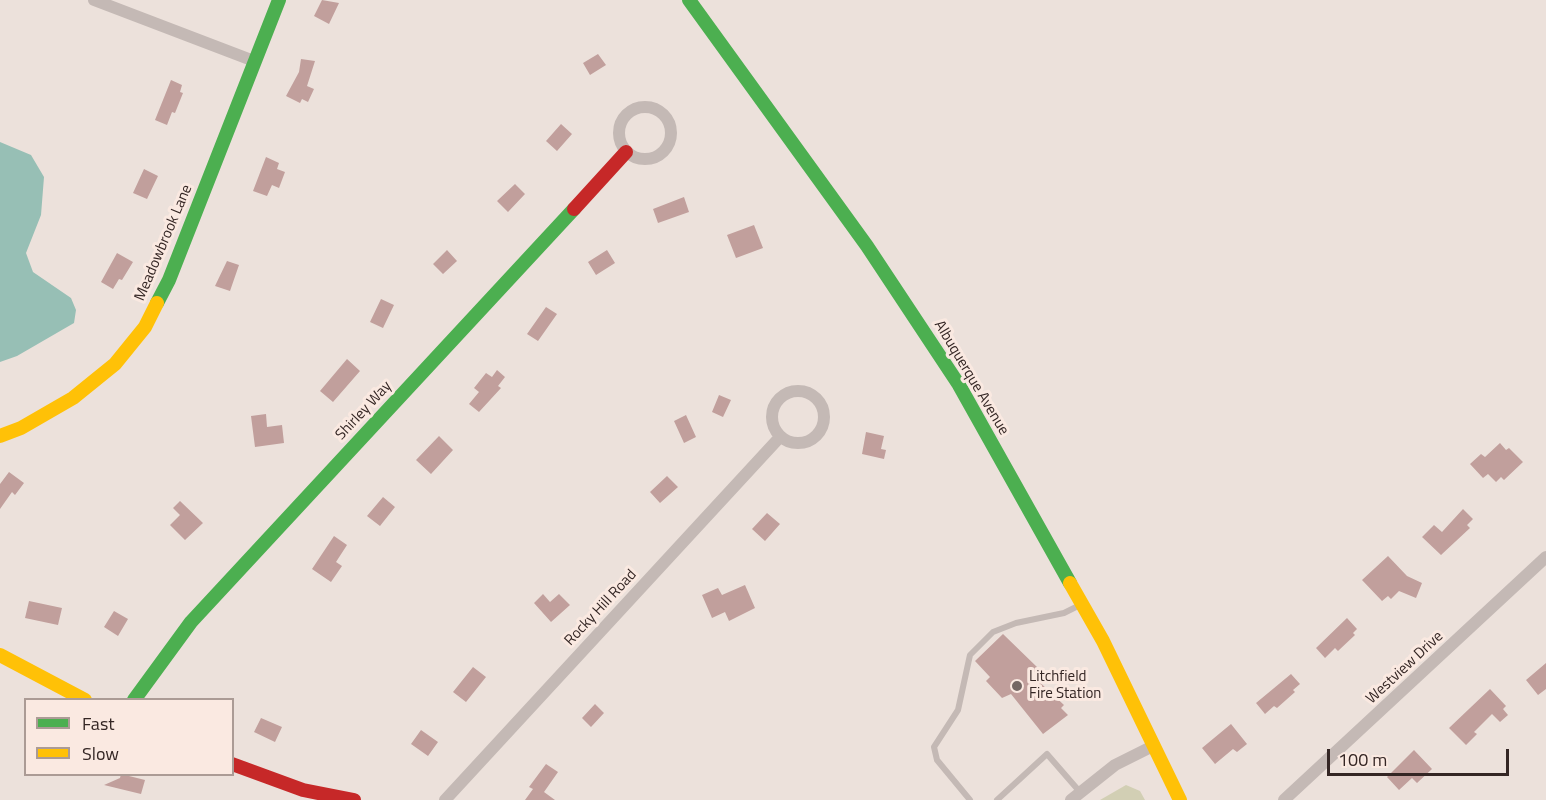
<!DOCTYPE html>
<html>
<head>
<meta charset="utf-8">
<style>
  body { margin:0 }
  #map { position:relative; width:1546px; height:800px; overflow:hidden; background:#ece1db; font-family:"Titillium Web",sans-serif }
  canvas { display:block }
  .legend { position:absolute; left:24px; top:698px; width:210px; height:78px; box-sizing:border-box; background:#fae9e1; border:2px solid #ab9b95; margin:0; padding:8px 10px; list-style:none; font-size:18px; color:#342624 }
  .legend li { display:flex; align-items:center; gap:12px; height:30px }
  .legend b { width:30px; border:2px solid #ab9b95 }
  .scale { position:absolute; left:1327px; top:749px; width:182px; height:27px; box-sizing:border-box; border:3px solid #342624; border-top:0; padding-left:8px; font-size:18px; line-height:21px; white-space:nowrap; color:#342624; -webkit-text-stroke:4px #fae9e1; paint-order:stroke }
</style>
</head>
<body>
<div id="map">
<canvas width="1546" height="800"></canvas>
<ul class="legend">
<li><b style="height:8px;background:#4caf50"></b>Fast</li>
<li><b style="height:8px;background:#ffc107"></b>Slow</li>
</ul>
<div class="scale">100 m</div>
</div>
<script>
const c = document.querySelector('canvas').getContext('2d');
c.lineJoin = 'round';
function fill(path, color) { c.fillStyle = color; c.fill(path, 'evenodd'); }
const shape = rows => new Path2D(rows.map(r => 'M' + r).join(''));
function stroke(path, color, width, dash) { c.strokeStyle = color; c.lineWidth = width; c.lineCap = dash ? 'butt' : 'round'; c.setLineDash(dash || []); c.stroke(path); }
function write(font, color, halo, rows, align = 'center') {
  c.font = font + ' "Titillium Web",sans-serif'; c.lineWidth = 6; c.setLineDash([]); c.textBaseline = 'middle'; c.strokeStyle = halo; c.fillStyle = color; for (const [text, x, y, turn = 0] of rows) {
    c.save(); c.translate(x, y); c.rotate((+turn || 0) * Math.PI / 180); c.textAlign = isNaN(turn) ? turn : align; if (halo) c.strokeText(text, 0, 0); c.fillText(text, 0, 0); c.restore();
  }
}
fill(shape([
  [1126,785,1140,791,1145,800,1100,800]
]), '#d2cfb4');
fill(shape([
  [0,142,31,155,44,177,41,215,26,253,33,272,71,298,76,310,74,323,17,356,0,362]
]), '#97bfb5');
fill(shape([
  [322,0,339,3,329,24,314,16],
  [598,54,606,65,590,75,583,63],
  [301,59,315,61,307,86,314,89,308,102,302,99,300,103,286,96,299,72],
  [171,80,182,85,180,92,183,93,175,113,172,112,167,125,155,120],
  [561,124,572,134,557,151,546,141],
  [266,157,279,163,277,169,285,172,279,188,272,185,267,196,253,191],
  [144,169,158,176,147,199,133,193],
  [515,184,525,194,508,212,497,201],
  [684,197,689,212,658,223,653,209],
  [754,225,763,248,736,258,727,235],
  [447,250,457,261,443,274,433,264],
  [607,250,615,263,596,275,588,262],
  [117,253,133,262,122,280,119,279,113,289,101,282],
  [227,261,239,265,230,291,215,286],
  [381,299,394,305,383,328,370,322],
  [546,307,557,314,538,341,527,334],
  [347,359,360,371,333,402,320,391],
  [497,370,505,377,498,386,501,388,479,412,469,404,479,392,474,388,486,373,492,377],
  [719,395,731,400,723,417,712,412],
  [266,414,267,427,282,425,284,443,255,447,251,416],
  [686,415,696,437,684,443,674,421],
  [866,432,884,436,881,449,886,450,884,459,862,454],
  [439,436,453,450,431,474,416,460],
  [1500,443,1506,450,1509,448,1523,462,1504,480,1501,477,1496,482,1488,474,1483,478,1470,464,1481,454,1485,457],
  [9,472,24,483,15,495,12,492,0,509,0,484],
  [667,476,678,487,660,503,650,492],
  [383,497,395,507,380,526,367,516],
  [180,501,203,523,185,540,170,525,180,515,173,508],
  [1463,509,1473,519,1467,525,1470,528,1441,555,1422,537,1434,525,1442,532],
  [767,513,780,524,765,541,752,529],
  [334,536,347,545,336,562,342,566,331,582,312,569],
  [1388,556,1407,576,1422,583,1416,598,1399,591,1391,599,1388,596,1382,601,1362,580],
  [745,585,755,608,729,621,725,612,712,618,702,595,718,588,722,595],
  [543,594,550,602,559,594,570,605,551,622,534,603],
  [29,601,62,608,58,625,25,618],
  [114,611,128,619,118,636,104,627],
  [1347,618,1357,629,1353,633,1355,635,1338,651,1335,648,1325,658,1316,648],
  [1003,634,1038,668,1032,675,1064,705,1061,708,1068,715,1043,734,1011,694,1002,698,986,681,990,677,975,661],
  [1546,663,1546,689,1538,695,1526,680],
  [473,667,486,677,466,702,453,692],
  [1291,674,1300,684,1293,690,1295,692,1277,708,1274,706,1265,714,1256,703],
  [1490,689,1506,706,1503,709,1508,715,1500,722,1492,714,1474,732,1477,734,1466,745,1449,728],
  [595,704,604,713,591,727,582,718],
  [261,718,282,727,275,742,254,732],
  [1231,724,1247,744,1237,752,1233,749,1215,764,1202,748],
  [421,730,438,742,428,756,411,744],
  [1414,750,1432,769,1417,783,1412,778,1399,790,1387,777],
  [546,764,558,772,544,792,555,800,525,800,533,789,529,787],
  [121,774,145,780,141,794,104,785,120,778]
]), '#c19f9c');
stroke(shape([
  [970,800,937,760,934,747,958,710,970,655,993,632,1016,623,1064,613,1082,604],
  [997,800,1047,754,1080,792]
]), '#c4b9b5', 6);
stroke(shape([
  [94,0,254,61],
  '619 133a26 26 0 1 1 52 0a26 26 0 1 1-52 0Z',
  '772 417a26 26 0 1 1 52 0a26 26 0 1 1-52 0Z',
  [445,800,780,437],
  [1071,800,1115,765,1153,746],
  [1284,800,1546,557]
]), '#c4b9b5', 12);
stroke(shape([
  [689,0,867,246,959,385,1070,583],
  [157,303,169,280,279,0],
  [134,700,191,622,574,209]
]), '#4caf50', 14);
stroke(shape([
  [0,436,21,428,73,398,115,364,145,327,157,303],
  [1070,583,1103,641,1180,800],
  [0,655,85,700]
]), '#ffc107', 14);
stroke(shape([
  [574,209,626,152],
  [232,764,303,790,354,800]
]), '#c62828', 14);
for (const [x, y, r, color] of [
  [1017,686,6,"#746764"]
]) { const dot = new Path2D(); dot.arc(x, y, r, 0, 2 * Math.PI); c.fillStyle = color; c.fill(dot); stroke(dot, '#fae9e1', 2); }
write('15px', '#342624', '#fae9e1', [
  ["Meadowbrook Lane",164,243,-67],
  ["Albuquerque Avenue",971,378,59],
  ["Shirley Way",364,411,-47],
  ["Rocky Hill Road",601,608,-47],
  ["Westview Drive",1405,668,-43]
]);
write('15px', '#342624', '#fae9e1', [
  ["Litchfield",1029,677],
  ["Fire Station",1029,694]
], 'left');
</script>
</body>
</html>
